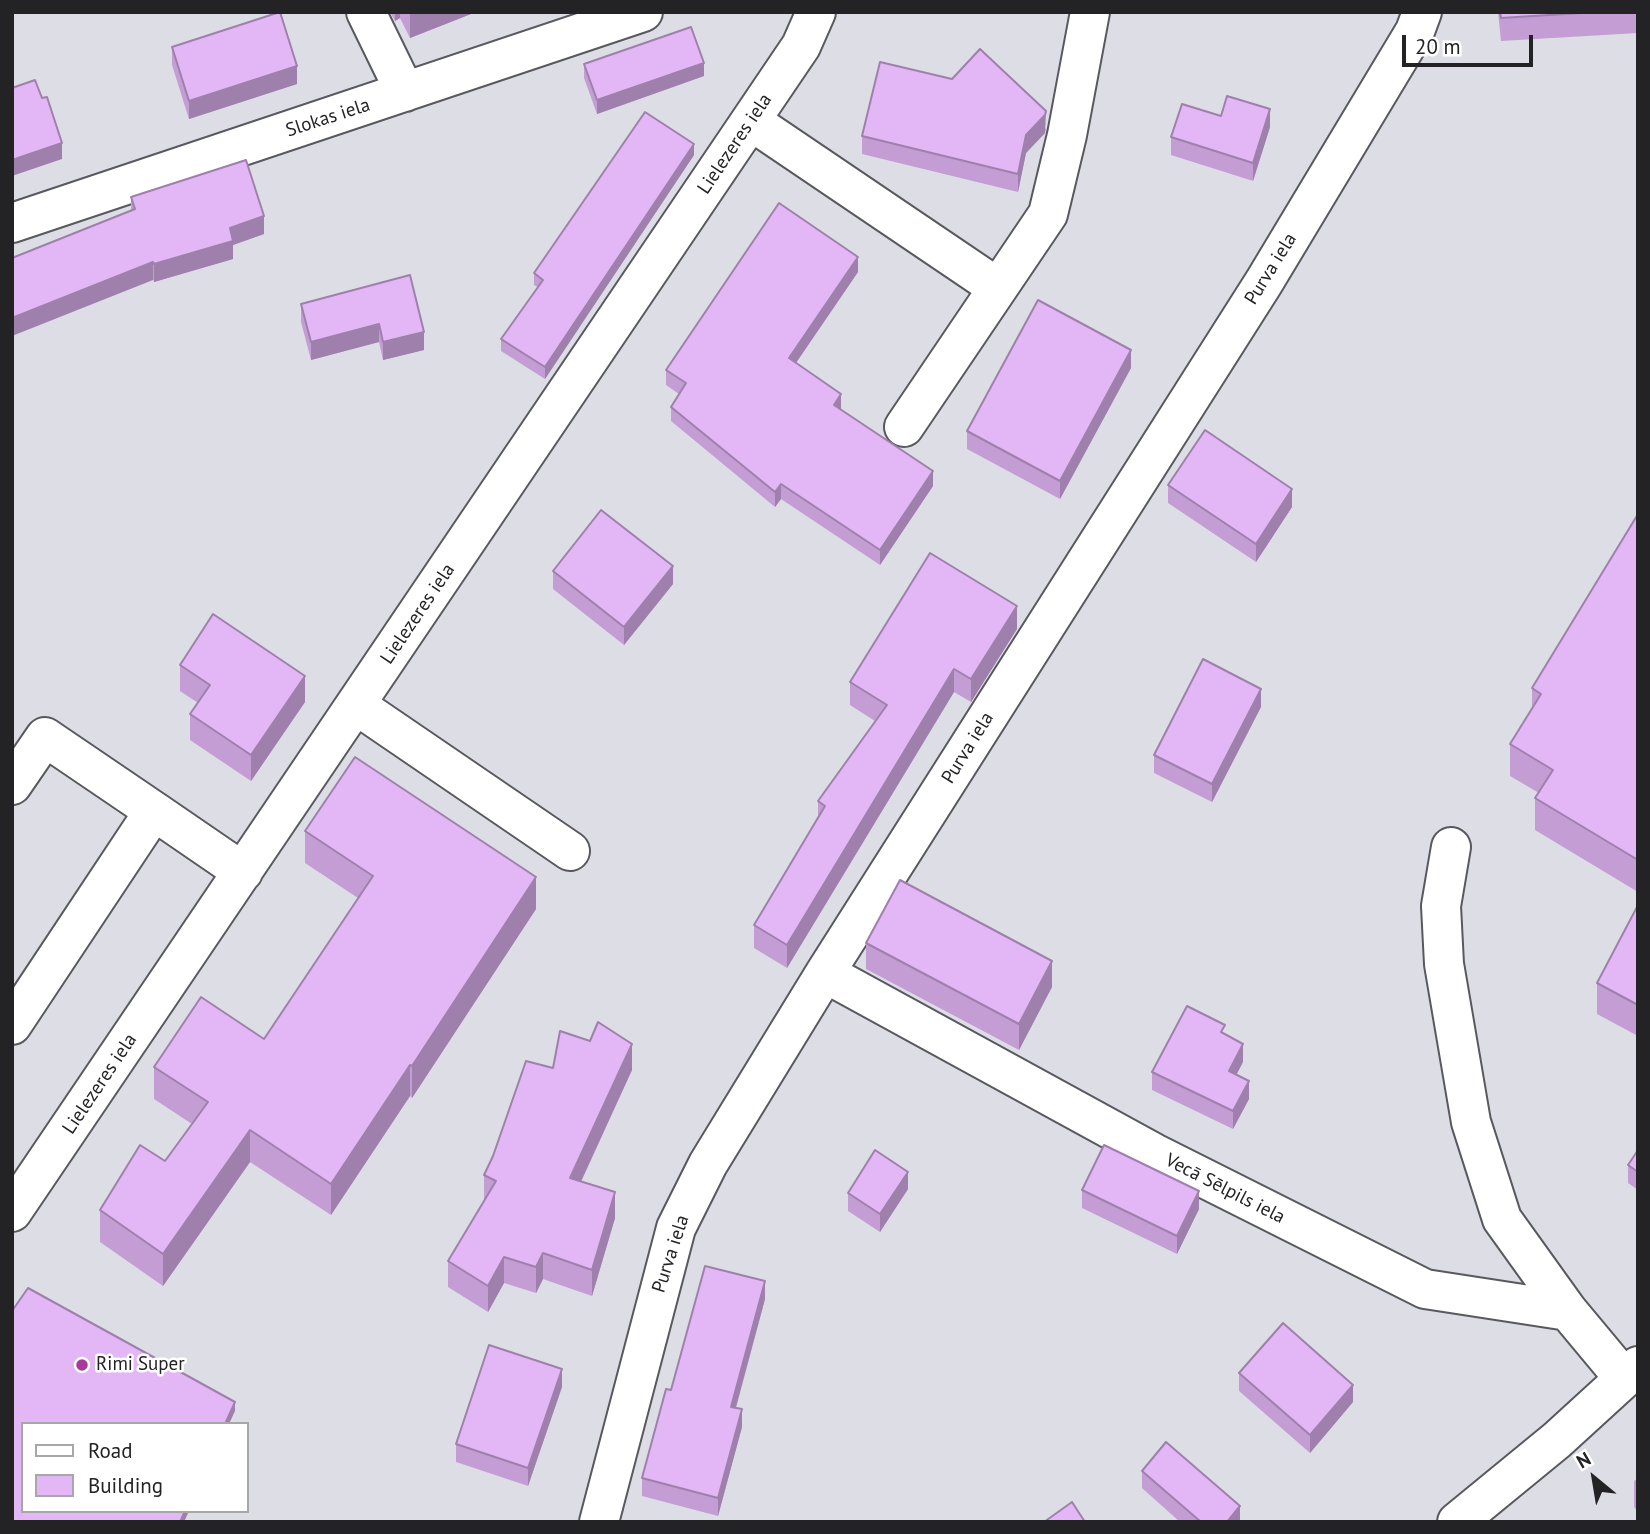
<!DOCTYPE html>
<html>
<head>
<meta charset="utf-8">
<style>
  body { margin:0 }
  #map { position:relative; width:1650px; height:1534px; overflow:hidden; background:#dddee5; font-family:"PT Sans",sans-serif }
  canvas { display:block }
  .frame { position:absolute; inset:0; border:14px solid #232326; pointer-events:none }
  .legend { position:absolute; left:21px; top:1422px; width:228px; height:91px; box-sizing:border-box; background:#fff; border:2px solid #a7a7a8; margin:0; padding:9px 12px; list-style:none; font-size:21px; color:#232326 }
  .legend li { display:flex; align-items:center; gap:14px; height:35px }
  .legend b { width:35px; border:2px solid #a7a7a8 }
  .north { position:absolute; left:1559px; top:1443px; width:70px; height:70px; -webkit-text-stroke:5px #fff; paint-order:stroke; rotate:330deg; font-size:19px; font-weight:700; line-height:28px; text-align:center; color:#232326 }
  .north::after { content:''; display:block; margin:auto; width:24px; height:32px; background:#232326; clip-path:polygon(50% 0,100% 100%,50% 72%,0 100%) }
  .scale { position:absolute; left:1402px; top:35px; width:131px; height:32px; box-sizing:border-box; border:4px solid #232326; border-top:0; padding-left:9px; font-size:21px; line-height:24px; white-space:nowrap; color:#232326; -webkit-text-stroke:5px #fff; paint-order:stroke }
</style>
</head>
<body>
<div id="map">
<canvas width="1650" height="1534"></canvas>
<div class="frame"></div>
<ul class="legend">
<li><b style="height:9px;background:#fff"></b>Road</li>
<li><b style="height:19px;background:#e3b7f5"></b>Building</li>
</ul>
<div class="north">N</div>
<div class="scale">20 m</div>
</div>
<script>
const c = document.querySelector('canvas').getContext('2d');
c.lineJoin = 'round';
const shape = rows => new Path2D(rows.map(r => 'M' + r).join(''));
function stroke(path, color, width, dash) { c.strokeStyle = color; c.lineWidth = width; c.lineCap = dash ? 'butt' : 'round'; c.setLineDash(dash || []); c.stroke(path); }
function fill(path, color) { c.fillStyle = color; c.fill(path, 'evenodd'); }
function write(font, color, halo, rows, align = 'center') {
  c.font = font + ' "PT Sans",sans-serif'; c.lineWidth = 5; c.setLineDash([]); c.textBaseline = 'middle'; c.strokeStyle = halo; c.fillStyle = color; for (const [text, x, y, turn = 0] of rows) {
    c.save(); c.translate(x, y); c.rotate((+turn || 0) * Math.PI / 180); c.textAlign = isNaN(turn) ? turn : align; if (halo) c.strokeText(text, 0, 0); c.fillText(text, 0, 0); c.restore();
  }
}
const minor = shape([
  [366,12,405,92],
  [751,121,998,288],
  [12,223,643,12],
  [904,427,1048,214,1067,135,1090,12],
  [356,705,570,851],
  [12,785,45,737,154,811],
  [1451,847,1441,906,1444,964,1471,1122,1502,1219,1568,1311,1623,1377],
  [825,973,1154,1153,1425,1289,1568,1311],
  [12,1025,154,811,243,872],
  [12,1212,801,46,816,12],
  [599,1522,676,1228,708,1164,825,973,1264,282,1415,31,1422,12],
  [1457,1522,1557,1440,1638,1366]
]);
stroke(minor, '#58595f', 42);
stroke(minor, '#fff', 38);
fill(shape([
  [390,12,471,12,471,14,410,38,400,18,395,21],
  [1498,12,1638,12,1638,33,1501,41],
  [172,47,297,84,189,119,172,65],
  [584,64,704,76,597,114,584,78],
  [952,79,1046,129,1045,133,1026,153,1018,192,862,154,862,136],
  [1221,116,1270,127,1253,181,1171,155,1171,137],
  [694,155,545,379,501,351,501,339,538,287,534,285,534,273],
  [131,197,264,234,233,245,233,259,154,282,131,211],
  [858,272,796,363,841,410,933,486,880,565,781,499,775,507,671,421,671,407,679,394,666,385,666,370],
  [410,275,424,350,383,360,379,342,311,360,301,322,301,304],
  [1131,368,1060,499,967,449,967,431],
  [1168,485,1292,507,1256,562,1168,503],
  [1638,514,1638,892,1535,830,1535,798,1539,793,1510,776,1510,744,1532,708,1532,688],
  [553,571,673,584,624,645,553,589],
  [1017,629,971,702,954,692,787,968,754,948,754,925,818,817,818,801,875,721,850,705,850,682],
  [180,665,305,702,251,781,190,740,190,714,198,703,180,691],
  [1261,707,1212,802,1154,773,1154,755],
  [305,831,536,909,412,1098,410,1096,331,1215,250,1162,163,1286,100,1242,100,1210,165,1161,192,1124,154,1099,154,1067,264,1039,358,898,305,863],
  [1638,905,1638,1036,1597,1014,1597,983],
  [866,943,1052,987,1019,1050,866,969],
  [1225,1034,1243,1062,1236,1075,1249,1099,1233,1129,1152,1090,1152,1072],
  [632,1070,581,1182,615,1218,592,1296,543,1279,536,1293,504,1283,488,1312,448,1287,448,1261,484,1201,484,1175],
  [1638,1150,1638,1190,1628,1183,1628,1165],
  [908,1189,880,1232,848,1211,848,1193],
  [1082,1190,1199,1209,1177,1254,1082,1208],
  [765,1299,736,1408,742,1427,718,1516,642,1496,642,1478,671,1390],
  [1239,1373,1353,1402,1310,1453,1239,1391],
  [562,1387,528,1486,456,1462,456,1444],
  [1142,1471,1240,1522,1180,1522,1142,1488],
  [1638,1478,1638,1512,1634,1507,1634,1481]
]), '#c39dd3');
fill(shape([
  [395,12,400,12,400,18,395,21],
  [410,12,471,12,471,14,410,38],
  [704,63,704,76,597,114,597,100],
  [297,66,297,84,189,119,189,101],
  [1270,109,1270,127,1253,181,1253,163],
  [1046,111,1045,133,1026,153,1018,192,1018,174,1026,135],
  [62,143,62,159,12,176,12,160],
  [694,144,694,155,545,379,545,367],
  [264,216,264,234,233,245,233,259,154,282,154,264,230,228],
  [858,257,858,272,789,373,789,358],
  [153,262,153,280,12,336,12,318],
  [379,324,379,342,311,360,311,342],
  [424,332,424,350,383,360,383,342],
  [1131,350,1131,368,1060,499,1060,481],
  [841,394,841,409,834,420,834,405],
  [933,471,933,486,880,565,880,550],
  [781,484,781,499,775,507,775,492],
  [1292,489,1292,507,1256,562,1256,544],
  [673,566,673,584,624,645,624,627],
  [1017,606,1017,629,971,702,971,679],
  [954,669,954,692,787,968,787,945],
  [305,676,305,702,251,781,251,755],
  [1261,689,1261,707,1212,802,1212,784],
  [536,877,536,909,412,1098,412,1066],
  [1052,961,1052,987,1019,1050,1019,1024],
  [632,1044,632,1070,570,1205,570,1178],
  [1243,1044,1243,1062,1229,1089,1229,1071],
  [410,1065,410,1096,331,1215,331,1184],
  [1249,1081,1249,1099,1233,1129,1233,1111],
  [250,1130,250,1162,163,1286,163,1254],
  [908,1172,908,1189,880,1232,880,1214],
  [1199,1191,1199,1209,1177,1254,1177,1236],
  [615,1192,615,1218,592,1296,592,1270],
  [543,1253,543,1279,536,1293,536,1267],
  [504,1257,504,1283,488,1312,488,1286],
  [765,1281,765,1299,731,1425,731,1407],
  [562,1369,562,1387,528,1486,528,1468],
  [1353,1385,1353,1402,1310,1453,1310,1435],
  [235,1402,235,1411,229,1424,225,1424],
  [742,1409,742,1427,718,1516,718,1498],
  [1240,1506,1240,1522,1227,1522],
  [185,1511,189,1511,184,1522,180,1522]
]), '#9f80ac');
const building = shape([
  [280,12,297,66,189,101,172,47,280,12],
  [1500,12,1597,12,1501,18,1500,12],
  [691,27,704,63,597,100,584,64,691,27],
  [980,49,1046,111,1045,115,1026,135,1018,174,862,136,880,62,952,79,980,49],
  [35,80,42,98,47,97,62,143,12,160,12,88,35,80],
  [1227,96,1270,109,1253,163,1171,137,1182,104,1221,116,1227,96],
  [645,112,694,144,545,367,501,339,543,280,534,273,645,112],
  [246,160,264,216,230,228,233,241,154,264,153,262,12,318,12,258,135,209,131,197,246,160],
  [779,203,858,257,789,358,841,394,834,405,933,471,880,550,781,484,775,492,671,407,686,383,666,370,779,203],
  [410,275,424,332,383,342,379,324,311,342,301,304,410,275],
  [1038,300,1131,350,1060,481,967,431,1038,300],
  [1205,430,1292,489,1256,544,1168,485,1205,430],
  [601,510,673,566,624,627,553,571,601,510],
  [1638,514,1638,860,1535,798,1553,770,1510,744,1541,694,1532,688,1638,514],
  [930,553,1017,606,971,679,954,669,787,945,754,925,825,806,818,801,887,705,850,682,930,553],
  [213,614,305,676,251,755,190,714,210,685,180,665,213,614],
  [1203,659,1261,689,1212,784,1154,755,1203,659],
  [355,757,536,877,412,1066,410,1065,331,1184,250,1130,163,1254,100,1210,140,1145,165,1161,208,1102,154,1067,201,997,264,1039,373,876,305,831,355,757],
  [900,880,1052,961,1019,1024,866,943,900,880],
  [1638,905,1638,1005,1597,983,1638,905],
  [1187,1006,1225,1025,1221,1032,1243,1044,1229,1071,1249,1081,1233,1111,1152,1072,1187,1006],
  [598,1022,632,1044,570,1178,615,1192,592,1270,543,1253,536,1267,504,1257,488,1286,448,1261,496,1181,484,1175,493,1156,526,1061,553,1068,560,1031,590,1041,598,1022],
  [1104,1145,1199,1191,1177,1236,1082,1190,1104,1145],
  [875,1150,908,1172,880,1214,848,1193,875,1150],
  [1638,1150,1638,1172,1628,1165,1638,1150],
  [705,1266,765,1281,731,1407,742,1409,718,1498,642,1478,666,1389,671,1390,705,1266],
  [28,1288,235,1402,225,1424,23,1424,23,1511,185,1511,180,1522,12,1522,12,1311,28,1288],
  [1283,1323,1353,1385,1310,1435,1239,1373,1283,1323],
  [489,1345,562,1369,528,1468,456,1444,489,1345],
  [1166,1442,1240,1506,1227,1522,1201,1522,1142,1471,1166,1442],
  [1072,1502,1085,1522,1044,1522,1072,1502]
]);
fill(building, '#e3b7f5');
stroke(building, '#9f80ac', 2);
for (const [x, y, r, color] of [
  [82,1365,7,"#a63b9b"]
]) { const dot = new Path2D(); dot.arc(x, y, r, 0, 2 * Math.PI); c.fillStyle = color; c.fill(dot); stroke(dot, '#fff', 2.5); }
write('19px', '#232326', '#fff', [
  ["Slokas iela",328,118,-18],
  ["Lielezeres iela",735,144,-56],
  ["Purva iela",1271,269,-58],
  ["Lielezeres iela",418,614,-56],
  ["Purva iela",968,748,-58],
  ["Lielezeres iela",100,1084,-56],
  ["Vecā Sēlpils iela",1225,1189,27],
  ["Purva iela",671,1254,-72]
]);
write('19px', '#232326', '#fff', [
  ["Rimi Super",96,1365]
], 'left');
</script>
</body>
</html>
